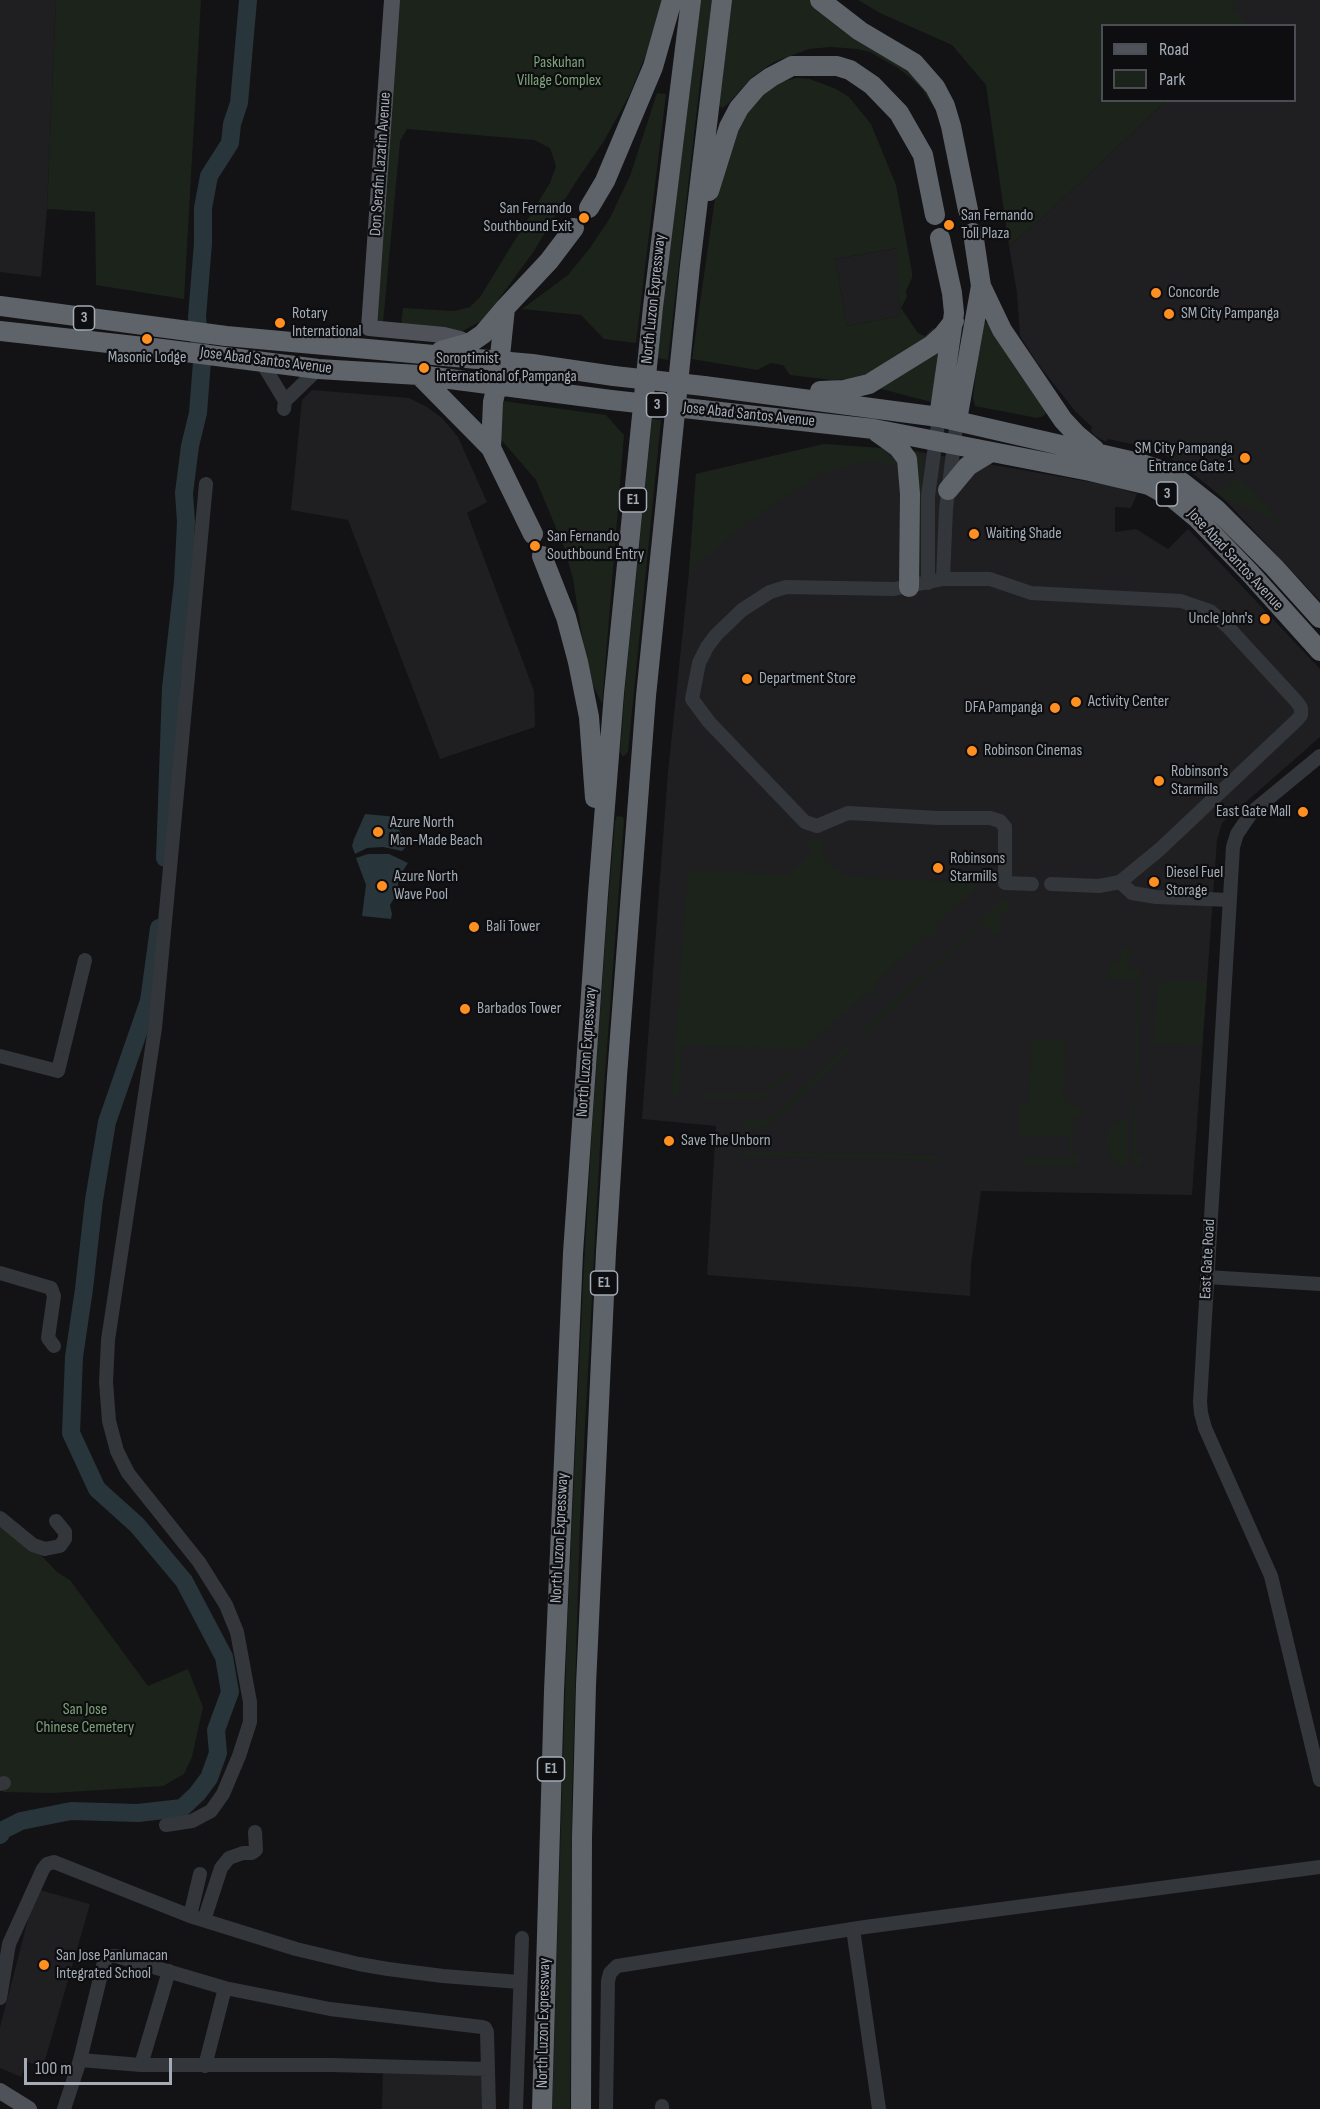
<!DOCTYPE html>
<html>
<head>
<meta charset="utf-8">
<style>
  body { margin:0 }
  #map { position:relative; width:1320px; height:2109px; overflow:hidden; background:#131315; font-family:"Sofia Sans Condensed",sans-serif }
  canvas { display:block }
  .legend { position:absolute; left:1101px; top:24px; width:195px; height:78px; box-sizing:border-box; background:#0e0e10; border:2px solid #4a4d53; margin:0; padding:8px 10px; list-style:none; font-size:18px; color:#a3acb7 }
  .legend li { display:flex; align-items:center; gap:12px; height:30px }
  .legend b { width:30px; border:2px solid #4a4d53 }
  .scale { position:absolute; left:24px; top:2058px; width:148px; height:27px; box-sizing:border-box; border:3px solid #a3acb7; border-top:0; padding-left:8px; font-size:18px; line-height:21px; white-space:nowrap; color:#a3acb7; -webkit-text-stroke:4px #0e0e10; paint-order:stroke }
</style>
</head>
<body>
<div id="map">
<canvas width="1320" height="2109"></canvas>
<ul class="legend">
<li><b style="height:8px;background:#4f5359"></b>Road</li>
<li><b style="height:16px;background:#1b231b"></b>Park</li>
</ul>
<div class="scale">100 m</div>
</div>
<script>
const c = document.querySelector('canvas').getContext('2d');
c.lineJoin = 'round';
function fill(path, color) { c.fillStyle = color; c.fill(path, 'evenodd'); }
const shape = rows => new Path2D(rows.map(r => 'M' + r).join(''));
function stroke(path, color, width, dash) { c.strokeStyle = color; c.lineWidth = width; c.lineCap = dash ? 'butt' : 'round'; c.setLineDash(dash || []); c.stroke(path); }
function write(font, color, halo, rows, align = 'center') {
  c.font = font + ' "Sofia Sans Condensed",sans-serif'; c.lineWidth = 4.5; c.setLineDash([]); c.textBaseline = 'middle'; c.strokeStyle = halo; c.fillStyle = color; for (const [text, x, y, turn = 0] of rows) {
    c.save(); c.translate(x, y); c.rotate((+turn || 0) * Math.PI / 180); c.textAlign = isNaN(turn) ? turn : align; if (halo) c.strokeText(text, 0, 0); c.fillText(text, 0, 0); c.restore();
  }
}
fill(shape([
  [0,0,56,0,47,209,41,277,0,272],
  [1237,0,1320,0,1320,601,1224,499,1191,472,1165,455,1146,447,1108,439,1106,442,1095,436,1091,431,1092,427,1075,411,1038,364,1020,336,1017,293,1009,246,1050,211,1166,101,1294,100,1294,26,1245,25,1230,6],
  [898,248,900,316,847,326,835,259],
  [312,390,409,398,427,407,442,418,458,437,487,502,467,513,534,691,535,727,440,759,348,520,291,510,302,400],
  [824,444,914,451,1108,485,1137,494,1131,508,1115,507,1115,532,1136,529,1168,549,1188,529,1320,669,1320,737,1222,823,1217,840,1192,1195,981,1191,971,1265,970,1296,707,1275,716,1126,642,1119,668,772,689,572,696,474],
  [36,1889,90,1904,43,2067,27,2062,21,2077,0,2068,0,2027],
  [383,2070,485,2071,484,2109,382,2109]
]), '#1f1f22');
fill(shape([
  [56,0,201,0,184,299,96,285,95,212,47,209],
  [397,0,663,0,648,49,630,94,604,141,575,183,534,251,510,284,483,320,459,333,401,325,403,308,454,311,470,307,480,297,550,183,556,166,550,148,534,140,407,129,400,141,383,323,375,322],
  [696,0,716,0,701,74,668,360,657,358],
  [727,0,810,0,817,8,883,51,928,84,942,120,922,89,911,78,898,68,870,52,857,49,831,47,809,49,774,62,752,77,728,104,722,108,718,105],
  [858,0,1237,0,1231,7,1247,24,1102,26,1102,100,1166,101,1050,211,1009,246,986,85,952,45,880,13],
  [797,78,810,79,836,89,849,97,871,124,896,185,912,272,912,278,906,291,907,297,901,308,918,333,925,336,934,327,933,336,888,367,852,379,832,380,790,375,783,365,771,363,757,370,692,359,716,191,738,122,763,94,781,82],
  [897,248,900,316,847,326,835,259],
  [657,93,666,94,636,343,604,339,581,315,522,309,568,275,590,248,610,218,630,176],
  [985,322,990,325,1047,410,1044,416,1037,418,975,406,973,398,981,327],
  [942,346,931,402,874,387],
  [503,401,606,415,624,435,602,704,592,683,584,649,573,579,564,547,536,480,497,435],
  [652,419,661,420,628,752,623,757,620,752,626,677],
  [824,444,882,448,899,466,862,461,818,475,742,526,689,572,696,474],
  [914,451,919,452,924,459,922,578,919,582,911,453],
  [1238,477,1287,529,1256,511,1224,499,1218,494],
  [617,816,623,817,624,821,601,1128,580,1520,572,1798,570,2109,552,2109,567,1632,583,1283,592,1129,607,916,615,821],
  [805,841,822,841,824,858,845,877,964,882,986,871,996,876,999,873,999,880,989,885,984,880,933,928,938,934,936,936,925,935,875,983,876,994,873,997,867,992,806,1047,796,1049,682,1045,679,1097,672,1090,688,870,789,875,814,850],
  [1001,900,1008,901,1008,911,1000,912,1000,932,993,933,982,923,863,1037,861,1033],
  [1121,948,1131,949,1129,970,1140,971,1136,1154,1141,1155,1141,1166,1133,1165,1137,979,1108,979,1110,962,1120,962],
  [1207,981,1202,1045,1154,1043,1158,984,1164,982],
  [1031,1038,1066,1040,1063,1098,1082,1111,1082,1116,1074,1116,1072,1153,1078,1154,1078,1162,1074,1165,1023,1164,1019,1158,1070,1159,1070,1137,1019,1135,1019,1106,1029,1106],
  [847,1046,852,1048,767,1127,741,1128,747,1119,767,1120,772,1117],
  [788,1070,792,1072,762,1099,703,1098,705,1093,763,1093],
  [1128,1116,1128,1165,1119,1165,1109,1156,1107,1133,1111,1127],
  [740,1151,940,1156,937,1160,744,1155],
  [0,1525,38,1552,57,1572,70,1580,148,1686,188,1669,203,1707,192,1757,184,1774,163,1786,53,1793,3,1792,0,1785]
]), '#1b231b');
fill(shape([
  [365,814,397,817,395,823,406,842,406,847,402,851,383,847,367,848,355,854,352,846,354,839],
  [368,854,389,854,408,863,398,878,398,892,390,905,392,914,391,919,362,916,366,885,356,858]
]), '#28353a');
stroke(shape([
  [165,858,171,688,183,582,186,522,184,493,190,446,198,413,202,362,197,317,203,243,203,208,209,176,230,143,232,124,239,103,248,0],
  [0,1835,3,1830,21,1821,71,1811,138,1813,182,1808,197,1794,209,1778,218,1753,216,1730,230,1692,224,1657,184,1581,137,1525,97,1489,71,1433,74,1357,84,1289,94,1200,107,1122,149,1001,159,928]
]), '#28353a', 18);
stroke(shape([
  [261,361,285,401],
  [284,409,285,401,318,369],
  [943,579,946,509,957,420],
  [928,583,928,496,939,417],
  [1320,756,1252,812,1237,834,1233,847,1200,1402,1201,1413,1205,1428,1271,1576,1320,1780],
  [1120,882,1132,893,1156,897,1230,900],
  [1032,884,1005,883,1005,827,1000,821,990,818,938,818,848,813,817,826,805,822,709,722,692,699,699,663,707,647,716,635,742,610,770,592,786,587,894,589,943,579,990,579,1031,593,1181,601,1210,611,1228,627,1297,702,1301,708,1301,715,1297,720,1159,850,1120,882,1099,886,1051,884],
  [0,1056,58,1071,85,960],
  [0,1273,51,1288,54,1296,48,1338,54,1346],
  [1207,1277,1320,1284],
  [0,1518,33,1545,45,1549,60,1546,65,1539,65,1532,56,1521],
  [0,1784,4,1783],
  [166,1825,192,1821,211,1811,223,1794,239,1756,250,1722,250,1702,237,1632,226,1605,199,1562,128,1473,117,1451,109,1421,106,1382,108,1340,155,1028,206,484],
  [190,1916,200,1874],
  [204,1920,221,1868,229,1858,243,1853,252,1853,256,1850,255,1832],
  [853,1929,879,2109],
  [0,1998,9,1944,43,1869,47,1864,54,1862,190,1916,296,1949,359,1964,388,1969,443,1976,519,1982],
  [80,2060,141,2065,331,2065,488,2069],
  [141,2065,169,1971],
  [205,2066,225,1988],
  [64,2109,80,2060,104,1962,109,1956,116,1956,225,1988,330,2009,482,2027,485,2028,487,2032,489,2109],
  [516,2109,522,1938],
  [606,2109,608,1981,610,1973,617,1966,865,1927,1320,1867],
  [662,2109,662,2106]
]), '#33363a', 14);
stroke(shape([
  [392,0,369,328,444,335,460,339,472,345],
  [0,2091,29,2109]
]), '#4f5359', 16);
stroke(shape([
  [820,0,860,31,914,63,935,87,945,106,951,126,968,210],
  [709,191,729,127,739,108,757,87,771,77,792,66,837,66,850,70,872,85,899,113,923,155,935,215],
  [589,208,605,181,653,67,672,0],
  [973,233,981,286,1002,330,1063,420,1077,435,1095,450],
  [0,306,226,336,532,364,614,376],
  [0,331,162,349,318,369,419,375,611,400],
  [441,351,470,343,483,334,505,308,549,261,574,228],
  [419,375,491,448,533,534],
  [704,386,939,417,1139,463,1160,470,1183,483,1216,509,1274,567,1320,618],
  [820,391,844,390,869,384,932,345,943,335,954,321],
  [702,410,874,429,1090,471,1149,485,1174,499,1197,518,1249,572,1320,651],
  [939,417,954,313,952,293,940,238],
  [957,420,981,286],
  [877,432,898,447,907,459,910,494,909,587],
  [491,448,493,402,497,385,505,308],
  [948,490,968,466,991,452],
  [542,556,566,617,578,662,589,717,595,798],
  [542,2109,554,1691,573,1253,598,894,614,693,653,307,691,0],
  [581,2109,582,1837,586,1685,606,1252,617,1076,646,696,690,266,722,0]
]), '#5f646b', 20);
stroke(shape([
  [614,376,704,386],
  [611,400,702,410]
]), '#5f646b', 20);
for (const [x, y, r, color] of [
  [584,218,6,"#ff8f20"],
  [949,225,6,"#ff8f20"],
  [1156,293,6,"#ff8f20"],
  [1169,314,6,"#ff8f20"],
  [280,323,6,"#ff8f20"],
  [147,339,6,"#ff8f20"],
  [424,368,6,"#ff8f20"],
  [1245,458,6,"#ff8f20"],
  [974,534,6,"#ff8f20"],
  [535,546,6,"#ff8f20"],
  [1265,619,6,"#ff8f20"],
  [747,679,6,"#ff8f20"],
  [1076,702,6,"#ff8f20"],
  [1055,708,6,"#ff8f20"],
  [972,751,6,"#ff8f20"],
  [1159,781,6,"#ff8f20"],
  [1303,812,6,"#ff8f20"],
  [378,832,6,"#ff8f20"],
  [938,868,6,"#ff8f20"],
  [1154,882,6,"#ff8f20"],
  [382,886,6,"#ff8f20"],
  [474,927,6,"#ff8f20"],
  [465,1009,6,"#ff8f20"],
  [669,1141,6,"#ff8f20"],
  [44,1965,6,"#ff8f20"]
]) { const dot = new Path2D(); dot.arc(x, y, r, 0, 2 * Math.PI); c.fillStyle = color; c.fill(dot); stroke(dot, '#0e0e10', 2); }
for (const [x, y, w] of [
  [84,318,21],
  [657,405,21],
  [1167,494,21],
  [633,500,27],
  [604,1283,27],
  [551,1769,27]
]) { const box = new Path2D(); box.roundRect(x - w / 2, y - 12, w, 24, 4.5); c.fillStyle = '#0e0e10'; c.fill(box); stroke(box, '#a3acb7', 1.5); }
write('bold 15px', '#a3acb7', null, [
  ["3",84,318],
  ["3",657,405],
  ["3",1167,494],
  ["E1",633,500],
  ["E1",604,1283],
  ["E1",551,1769]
]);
write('16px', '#7ca478', '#0e0e10', [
  ["Paskuhan",559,63],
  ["Village Complex",559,81],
  ["San Jose",85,1710],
  ["Chinese Cemetery",85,1728]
]);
write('16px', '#a3acb7', '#0e0e10', [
  ["Don Serafin Lazatin Avenue",381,164,-86],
  ["North Luzon Expressway",654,299,-84],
  ["Jose Abad Santos Avenue",266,361,7],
  ["Jose Abad Santos Avenue",749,415,6],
  ["Jose Abad Santos Avenue",1235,560,47],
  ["North Luzon Expressway",587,1052,-86],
  ["East Gate Road",1208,1259,-87],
  ["North Luzon Expressway",560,1538,-87],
  ["North Luzon Expressway",544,2023,-89]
]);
write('16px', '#a3acb7', '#0e0e10', [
  ["San Fernando",572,209,"right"],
  ["Southbound Exit",572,227,"right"],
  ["San Fernando",961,216],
  ["Toll Plaza",961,234],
  ["Concorde",1168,293],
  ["Rotary",292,314],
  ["International",292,332],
  ["SM City Pampanga",1181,314],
  ["Masonic Lodge",147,358,"center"],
  ["Soroptimist",436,359],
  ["International of Pampanga",436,377],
  ["SM City Pampanga",1233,449,"right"],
  ["Entrance Gate 1",1233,467,"right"],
  ["Waiting Shade",986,534],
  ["San Fernando",547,537],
  ["Southbound Entry",547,555],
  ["Uncle John's",1253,619,"right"],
  ["Department Store",759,679],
  ["Activity Center",1088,702],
  ["DFA Pampanga",1043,708,"right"],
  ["Robinson Cinemas",984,751],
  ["Robinson's",1171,772],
  ["Starmills",1171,790],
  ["East Gate Mall",1291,812,"right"],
  ["Azure North",390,823],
  ["Man-Made Beach",390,841],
  ["Robinsons",950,859],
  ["Starmills",950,877],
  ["Diesel Fuel",1166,873],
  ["Storage",1166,891],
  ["Azure North",394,877],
  ["Wave Pool",394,895],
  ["Bali Tower",486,927],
  ["Barbados Tower",477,1009],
  ["Save The Unborn",681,1141],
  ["San Jose Panlumacan",56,1956],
  ["Integrated School",56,1974]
], 'left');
</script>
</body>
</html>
